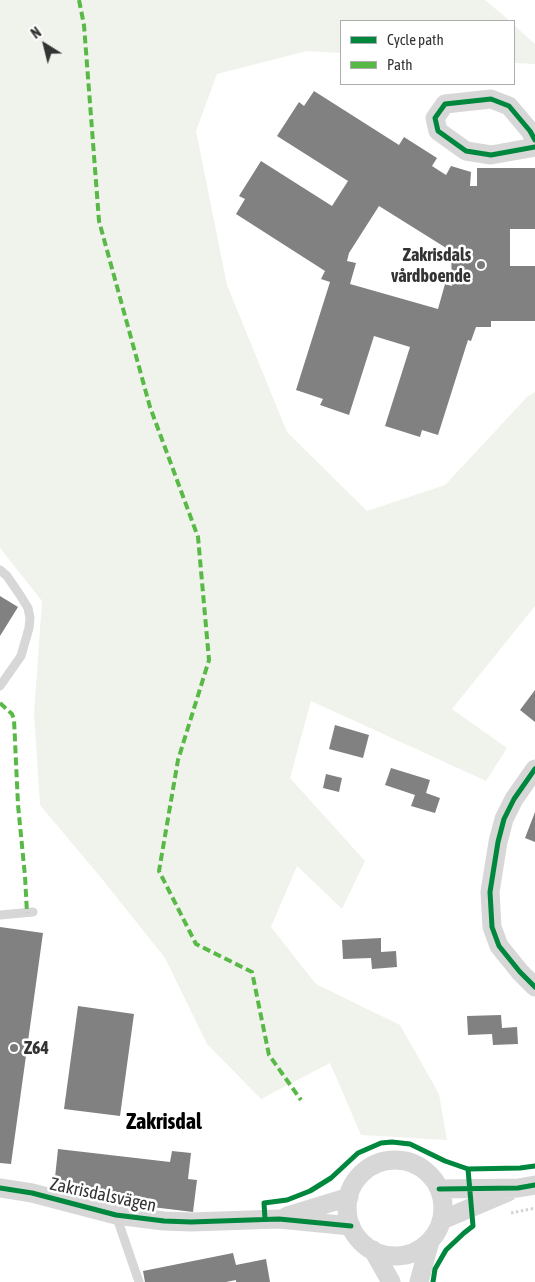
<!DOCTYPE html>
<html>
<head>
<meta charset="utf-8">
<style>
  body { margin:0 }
  #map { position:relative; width:535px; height:1282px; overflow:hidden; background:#fff; font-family:"Asap Condensed",sans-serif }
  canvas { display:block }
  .legend { position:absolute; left:340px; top:20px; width:175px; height:65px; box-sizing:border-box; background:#fff; border:1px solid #adadad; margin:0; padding:6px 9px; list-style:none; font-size:15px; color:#333 }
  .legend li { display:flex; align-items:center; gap:10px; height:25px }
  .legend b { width:25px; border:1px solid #adadad }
  .north { position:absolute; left:20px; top:20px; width:50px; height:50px; -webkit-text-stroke:4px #fff; paint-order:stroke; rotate:324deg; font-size:14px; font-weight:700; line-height:20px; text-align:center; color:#333 }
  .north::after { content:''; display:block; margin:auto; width:18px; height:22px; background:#333; clip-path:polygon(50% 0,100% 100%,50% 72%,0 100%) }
</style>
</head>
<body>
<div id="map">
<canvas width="535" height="1282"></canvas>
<ul class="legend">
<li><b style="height:6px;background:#00873e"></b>Cycle path</li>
<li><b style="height:6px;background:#58b947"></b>Path</li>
</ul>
<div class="north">N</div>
</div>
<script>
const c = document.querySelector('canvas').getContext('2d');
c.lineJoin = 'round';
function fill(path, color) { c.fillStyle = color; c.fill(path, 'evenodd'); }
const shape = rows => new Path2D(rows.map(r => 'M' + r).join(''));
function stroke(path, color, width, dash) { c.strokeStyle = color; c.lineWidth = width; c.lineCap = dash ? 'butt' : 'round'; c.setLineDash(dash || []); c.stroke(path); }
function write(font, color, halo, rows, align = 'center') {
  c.font = font + ' "Asap Condensed",sans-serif'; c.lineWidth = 5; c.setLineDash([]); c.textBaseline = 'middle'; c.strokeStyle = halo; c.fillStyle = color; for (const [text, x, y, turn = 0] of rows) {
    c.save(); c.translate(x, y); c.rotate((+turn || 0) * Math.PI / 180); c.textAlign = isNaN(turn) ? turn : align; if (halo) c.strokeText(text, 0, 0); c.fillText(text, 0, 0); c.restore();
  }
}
fill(shape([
  [0,0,485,0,510,21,341,21,341,53,307,51,217,74,196,131,227,285,287,432,367,511,445,485,527,397,535,392,535,606,452,709,507,748,486,781,311,701,290,778,365,861,342,909,297,866,271,927,316,984,400,1025,439,1094,447,1140,361,1135,330,1063,261,1099,207,1044,165,958,102,879,40,805,34,714,42,601,0,548],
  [514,25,535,44,535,64,514,63]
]), '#f0f3ec');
fill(shape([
  [314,91,399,145,404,137,437,158,432,166,446,175,451,166,471,172,470,186,477,186,477,168,535,168,535,229,510,229,510,266,535,266,535,321,491,321,491,327,476,327,471,341,468,340,438,435,422,430,420,437,385,426,410,347,374,336,349,415,320,405,323,399,296,390,330,282,321,279,325,271,236,214,245,199,239,196,261,161,332,206,348,181,277,136,299,102,304,106],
  [379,206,451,251,452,286,445,284,438,309,350,284,356,263,347,261,349,253],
  [0,596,18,607,0,636],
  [535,690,535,722,520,710],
  [335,725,369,735,363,758,329,749],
  [391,768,430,780,426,793,440,798,435,813,411,806,415,795,385,785],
  [326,774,342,778,339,792,323,788],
  [535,812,535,842,525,838],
  [0,927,43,933,11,1164,0,1163],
  [381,938,381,952,396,951,397,967,372,969,371,958,343,959,342,940],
  [78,1006,134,1014,120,1116,64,1109],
  [501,1015,502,1028,517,1027,518,1044,493,1045,492,1034,468,1035,467,1016],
  [58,1149,170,1162,172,1151,191,1153,188,1179,197,1180,193,1212,152,1207,153,1199,54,1187],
  [233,1253,236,1265,266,1259,270,1282,236,1282,236,1280,226,1282,145,1282,143,1271]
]), '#818181');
stroke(shape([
  [511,1213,535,1208]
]), '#d5d5d5', 3, [2.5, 2.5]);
stroke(shape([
  [0,570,7,576,20,595,28,608,30,618,29,628,21,656,0,686],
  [0,915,33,912],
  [116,1215,139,1282]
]), '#d7d7d7', 9);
stroke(shape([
  [535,140,530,131,509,106,491,99,445,104,435,118,438,131,466,151,491,155,535,147],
  [535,769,514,799,504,819,498,842,490,892,492,927,499,946,520,972,535,987],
  '347 1208a48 48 0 1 1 96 0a48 48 0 1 1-96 0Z',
  [0,1188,32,1193,116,1215,164,1221,191,1222,279,1219,351,1226],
  [439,1189,518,1188,535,1185],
  [287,1216,349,1197],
  [442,1220,508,1192],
  [373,1250,391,1282],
  [419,1282,430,1241]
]), '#d7d7d7', 19);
stroke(shape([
  [79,0,84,25,99,221,150,407,198,537,209,660,178,760,159,871,196,944,252,972,269,1055,301,1100],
  [0,703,12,714,14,719,18,805,25,876,27,913]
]), '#58b947', 4, [8, 4]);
stroke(shape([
  [535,140,530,131,509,106,491,99,445,104,435,118,438,131,466,151,491,155,535,147],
  [535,769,514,799,504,819,498,842,490,892,492,927,499,946,520,972,535,987],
  [0,1188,32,1193,116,1215,164,1221,191,1222,279,1219,351,1226],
  [439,1189,518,1188,535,1185],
  [265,1219,264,1203,287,1200,310,1191,331,1178,358,1153,381,1143,392,1142,410,1144,445,1161,468,1169,520,1168,535,1166],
  [433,1282,435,1269,446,1250,464,1233,473,1226,468,1169]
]), '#00873e', 5);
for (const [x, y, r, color] of [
  [481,265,5,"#7a7a7a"],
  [14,1048,5,"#7a7a7a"]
]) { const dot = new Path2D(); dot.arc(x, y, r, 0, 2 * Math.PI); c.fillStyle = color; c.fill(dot); stroke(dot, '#fff', 2); }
write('bold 18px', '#333', '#fff', [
  ["Zakrisdals",471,255],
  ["vårdboende",471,276],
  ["Z64",24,1048,"left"]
], 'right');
write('18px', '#333', '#fff', [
  ["Zakrisdalsvägen",103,1195,12]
]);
write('bold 22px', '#000', '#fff', [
  ["Zakrisdal",164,1122]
]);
</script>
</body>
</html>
